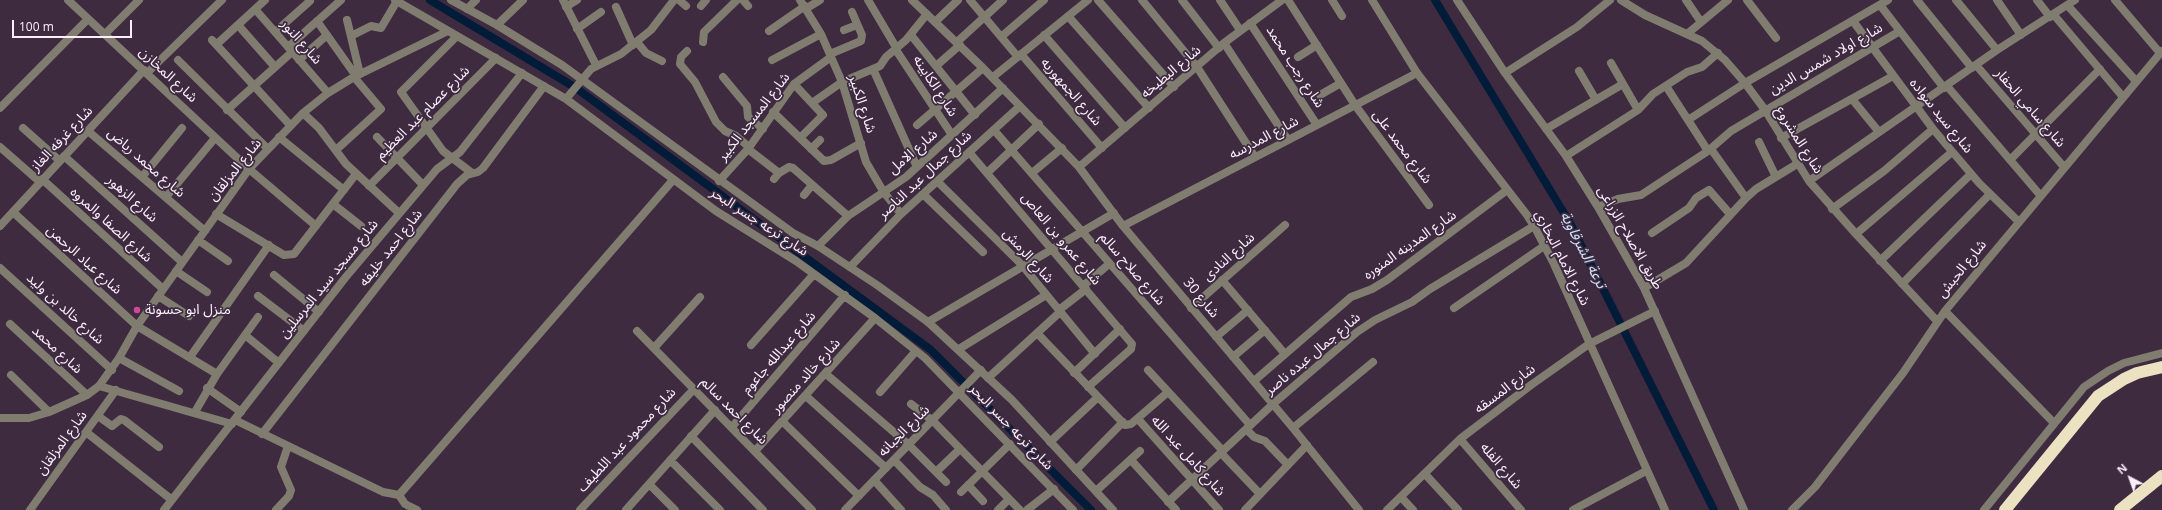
<!DOCTYPE html>
<html>
<head>
<meta charset="utf-8">
<style>
  body { margin:0 }
  #map { position:relative; width:2162px; height:510px; overflow:hidden; background:#3e2b40; font-family:"Open Sans",sans-serif }
  canvas { display:block }
  .north { position:absolute; left:2110px; top:458px; width:40px; height:40px; -webkit-text-stroke:3px #3e2b40; paint-order:stroke; rotate:319deg; font-size:11px; font-weight:700; line-height:16px; text-align:center; color:#fceffc }
  .north::after { content:''; display:block; margin:auto; width:14px; height:18px; background:#fceffc; clip-path:polygon(50% 0,100% 100%,50% 72%,0 100%) }
  .scale { position:absolute; left:12px; top:20px; width:120px; height:18px; box-sizing:border-box; border:2px solid #fceffc; border-top:0; padding-left:5px; font-size:12px; line-height:14px; white-space:nowrap; color:#fceffc; -webkit-text-stroke:3px #3e2b40; paint-order:stroke }
</style>
</head>
<body>
<div id="map">
<canvas width="2162" height="510"></canvas>
<div class="north">N</div>
<div class="scale">100 m</div>
</div>
<script>
const c = document.querySelector('canvas').getContext('2d');
c.lineJoin = 'round';
const shape = rows => new Path2D(rows.map(r => 'M' + r).join(''));
function stroke(path, color, width, dash) { c.strokeStyle = color; c.lineWidth = width; c.lineCap = dash ? 'butt' : 'round'; c.setLineDash(dash || []); c.stroke(path); }
function write(font, color, halo, rows, align = 'center') {
  c.font = font + ' "Open Sans","Noto Sans Arabic",sans-serif'; c.lineWidth = 3.5; c.setLineDash([]); c.textBaseline = 'middle'; c.strokeStyle = halo; c.fillStyle = color; for (const [text, x, y, turn = 0] of rows) {
    c.save(); c.translate(x, y); c.rotate((+turn || 0) * Math.PI / 180); c.textAlign = isNaN(turn) ? turn : align; if (halo) c.strokeText(text, 0, 0); c.fillText(text, 0, 0); c.restore();
  }
}
stroke(shape([
  [430,0,576,88,931,350,1091,510],
  [1435,0,1570,223,1714,510]
]), '#001c38', 8);
stroke(shape([
  [68,0,249,169,316,226],
  [395,0,566,99,716,211,796,261,875,318,925,358,1073,510],
  [563,0,596,65],
  [679,0,686,6],
  [743,0,748,6],
  [800,0,821,34,842,82,866,162,883,191,901,214],
  [868,0,897,49],
  [912,0,983,68,1079,167,1123,226,1293,428,1359,510],
  [970,0,1018,57],
  [1098,0,1174,87],
  [1142,0,1197,67,1255,157],
  [1182,0,1219,48],
  [1220,0,1240,30],
  [1288,0,1355,105,1429,205],
  [1332,0,1342,16],
  [1457,0,1505,73,1566,156,1598,207,1644,288,1744,510],
  [1621,0,1645,15,1702,41,1725,60,1745,83,1765,110,1809,181,1856,234,1937,321],
  [1686,0,1701,22],
  [1747,0,1776,38],
  [1917,0,1972,68],
  [1956,0,1997,50],
  [1997,0,2021,35],
  [2037,0,2050,17],
  [2115,0,2160,53],
  [1880,5,1944,88],
  [701,6,706,0],
  [2068,6,2136,81],
  [566,7,577,0],
  [616,7,633,45],
  [807,8,820,0],
  [255,9,328,93],
  [467,9,476,0],
  [2054,15,2123,97],
  [1068,16,1149,108],
  [347,20,360,74],
  [317,21,356,76],
  [1853,21,1933,129,1979,183,2018,221],
  [935,22,958,0],
  [1250,23,1317,125],
  [238,25,275,67],
  [497,25,523,0],
  [577,29,601,12],
  [844,30,857,25],
  [769,31,805,6],
  [275,32,310,1],
  [105,34,139,0],
  [1687,34,1728,0],
  [911,35,975,115],
  [1044,35,1125,128],
  [351,36,371,26,381,28,397,1],
  [457,36,401,92,443,151,472,173],
  [1001,37,1044,0],
  [212,40,290,125],
  [637,42,646,53,662,61],
  [703,42,704,32,737,0],
  [957,42,1003,0],
  [1224,43,1288,140],
  [217,44,265,0],
  [288,47,341,0],
  [896,50,952,135],
  [687,51,681,57,680,64,695,82,716,122,725,131,736,136,749,147],
  [830,54,861,41,862,35,852,12],
  [1021,54,1102,148],
  [1298,57,1317,45],
  [178,60,268,149],
  [299,60,327,35],
  [772,60,821,34],
  [1611,63,1638,110],
  [1976,65,2064,167],
  [936,66,960,45],
  [873,69,917,167],
  [1579,71,1596,100],
  [147,73,222,0],
  [1505,73,1577,27,1610,0],
  [723,77,747,106,748,117,763,129],
  [993,77,1088,0],
  [794,84,823,115,800,138],
  [1666,86,1708,151],
  [1947,86,2040,195],
  [1320,95,1341,83],
  [566,99,591,69,621,54,651,30,674,0],
  [1852,99,1879,132],
  [812,103,842,82,880,66,886,57,906,40,927,14],
  [0,108,88,19],
  [227,110,292,52],
  [773,112,824,161,831,160,861,143],
  [303,113,319,128,346,164,399,213],
  [1688,120,1745,83,1888,0],
  [917,125,983,68],
  [23,128,60,161],
  [1546,129,1623,84],
  [994,130,1250,425],
  [88,131,205,231],
  [279,137,344,190],
  [377,137,423,185],
  [1781,138,1893,76],
  [1759,142,1776,177],
  [0,147,40,182],
  [748,149,779,173,789,167,793,168,848,216],
  [811,149,820,140],
  [1711,149,1746,198],
  [336,150,381,109,354,77],
  [969,152,1132,344,1131,349,1088,387],
  [64,156,182,262],
  [1566,156,1638,110,1653,94,1687,72,1702,67,1718,53],
  [2010,160,2100,69],
  [1079,167,1224,43,1282,0],
  [987,173,1039,124],
  [1032,173,1062,148],
  [142,177,182,128],
  [42,179,163,289],
  [774,179,779,173],
  [719,181,748,149,794,84,831,57],
  [937,181,1022,265,1095,354],
  [1809,181,1997,50,2075,0],
  [369,186,496,58],
  [923,194,983,252],
  [804,195,812,185],
  [166,197,215,138],
  [333,204,361,226],
  [1598,207,1618,199,1641,195,1708,151,1731,131,1900,31],
  [1832,209,1884,171,1933,129],
  [13,212,137,326,217,374],
  [216,214,284,255,294,254,356,174],
  [0,226,144,70],
  [1123,226,1417,73],
  [1652,233,1689,208,1696,198,1709,190,1730,214],
  [1856,234,1952,152],
  [198,240,228,261],
  [818,246,848,216,906,177,1003,88],
  [1880,261,1971,174],
  [850,267,901,214,1020,106],
  [0,268,112,370],
  [176,271,207,292],
  [274,275,319,312],
  [1222,280,1285,354],
  [1902,284,1990,194],
  [1083,286,1109,264],
  [1644,288,1686,263,1746,198,1756,189,1797,164],
  [158,296,189,316],
  [258,296,304,331],
  [1191,308,1285,225],
  [1454,308,1544,246],
  [1059,310,1086,289],
  [1945,311,2054,423],
  [928,322,1114,213],
  [10,324,87,395],
  [637,331,812,510],
  [1037,333,1125,425,1131,424,1168,392],
  [245,335,279,363],
  [1216,337,1248,310],
  [751,345,814,274],
  [654,348,700,297],
  [959,349,1046,295],
  [190,357,269,245],
  [1233,357,1265,330],
  [119,358,179,391],
  [1148,370,1223,451],
  [1074,373,1120,329],
  [826,374,909,445,946,482],
  [11,375,49,412],
  [988,378,1060,312],
  [1254,381,1351,297,1372,289,1387,280,1507,190],
  [99,386,232,424],
  [207,388,241,412],
  [880,392,916,351],
  [806,396,886,468],
  [911,404,933,421,1020,510],
  [195,412,217,374,258,317],
  [98,416,112,426,121,419,124,420,159,447],
  [0,418,29,418,49,412,87,395,99,386,119,358,137,326,249,169,303,113,328,93,354,77,448,31],
  [1138,419,1219,510],
  [235,420,383,492,399,495],
  [782,421,859,496],
  [732,427,845,295],
  [1293,428,1373,362],
  [1246,429,1254,437,1265,441,1288,465],
  [86,432,172,500],
  [262,434,457,184,467,175,478,172,483,168,544,86],
  [691,436,763,510],
  [1460,439,1521,510],
  [1050,442,1098,397],
  [756,450,875,318],
  [1221,453,1260,494],
  [670,460,720,510],
  [894,460,920,487,933,495,946,510],
  [1131,460,1176,510],
  [1076,470,1123,422],
  [936,472,960,449],
  [1425,474,1458,510],
  [874,480,901,510],
  [649,484,675,510],
  [968,485,983,501],
  [1096,491,1140,451],
  [961,492,1010,444],
  [1401,497,1413,510],
  [1168,502,1273,404,1357,332,1375,320,1412,302,1430,289,1534,226],
  [30,510,116,390],
  [164,510,345,278,437,169,460,152,522,73],
  [276,510,289,496,291,490,281,467,288,446],
  [417,510,405,504,399,495,673,180],
  [580,510,694,389],
  [626,510,715,410],
  [845,510,981,370],
  [998,510,1009,499],
  [1027,510,1054,489],
  [1245,510,1307,445],
  [1387,510,1460,439,1531,385,1589,344,1655,311],
  [1573,510,1646,471],
  [1792,510,1815,487,1903,373,1945,311,2162,51],
  [1984,510,2084,387,2108,371,2124,363,2162,353]
]), '#807d70', 8);
stroke(shape([
  [451,0,497,25,562,65,793,233,818,246,877,285,928,322,1012,400,1113,510],
  [1372,0,1417,73,1527,215,1534,226,1554,264,1665,510]
]), '#807d70', 8);
stroke(shape([
  [2005,510,2098,396,2124,379,2137,373,2162,367],
  [2120,510,2162,476]
]), '#ebe2c2', 12);
for (const [x, y, r, color] of [
  [137,310,4,"#d1479c"]
]) { const dot = new Path2D(); dot.arc(x, y, r, 0, 2 * Math.PI); c.fillStyle = color; c.fill(dot); stroke(dot, '#3e2b40', 1.5); }
write('14px', '#fceffc', '#3e2b40', [
  ["شارع النور",301,42,49],
  ["شارع اولاد شمس الدين",1826,59,-30],
  ["شارع رجب محمد",1295,67,57],
  ["شارع البطيخه",1171,72,-40],
  ["شارع المخازن",168,75,43],
  ["شارع الكابينه",935,86,57],
  ["شارع الجمهوريه",1071,92,49],
  ["شارع الكبير",862,104,72],
  ["شارع سامي الحفار",2030,108,49],
  ["شارع عصام عبد العظيم",423,113,-45],
  ["شارع سيد سواده",1941,116,51],
  ["شارع المسجد الكبير",754,117,-52],
  ["شارع المدرسه",1264,138,-28],
  ["شارع غرفه الغاز",62,139,-47],
  ["شارع المشروع",1799,140,58],
  ["شارع محمد على",1402,147,53],
  ["شارع الامل",913,152,-41],
  ["شارع محمد رياض",146,163,41],
  ["شارع المزلقان",235,170,-51],
  ["شارع جمال عبد الناصر",925,175,-43],
  ["شارع الزهور",132,199,42],
  ["شارع ترعه جسر البحر",759,222,33],
  ["شارع الصفا والمروه",111,225,42],
  ["طريق الاصلاح الزراعى",1630,238,60],
  ["شارع عمرو بن العاص",1061,239,50],
  ["شارع المدينه المنوره",1410,245,-35],
  ["شارع احمد خليفه",391,248,-52],
  ["شارع الرمش",1028,256,48],
  ["شارع النادى",1229,257,-42],
  ["شارع الامام البخاري",1562,258,63],
  ["شارع عباد الرحمن",84,260,42],
  ["شارع صلاح سالم",1132,269,49],
  ["شارع الحبش",1962,269,-51],
  ["شارع مسجد سيد المرسلين",329,279,-51],
  ["شارع 30",1201,298,50],
  ["شارع خالد بن وليد",65,309,42],
  ["شارع محمد",57,350,43],
  ["شارع عبدالله جاعوم",779,353,-49],
  ["شارع جمال عبده ناصر",1313,354,-40],
  ["شارع خالد منصور",806,376,-48],
  ["شارع المسقه",1505,389,-37],
  ["شارع احمد سالم",734,411,45],
  ["شارع ترعه جسر البحر",1011,427,46],
  ["شارع الجبانه",904,431,-45],
  ["شارع محمود عبد اللطيف",627,440,-47],
  ["شارع المزلقان",62,443,-54],
  ["شارع كامل عبد الله",1188,456,48],
  ["شارع الفله",1501,466,49]
]);
write('14px', '#fceffc', '#3e2b40', [
  ["منزل ابو حسونة",145,310]
], 'left');
write('italic 15px', '#cae0f6', '#3e2b40', [
  ["ترعة الشرقاوية",1583,250,63]
]);
</script>
</body>
</html>
